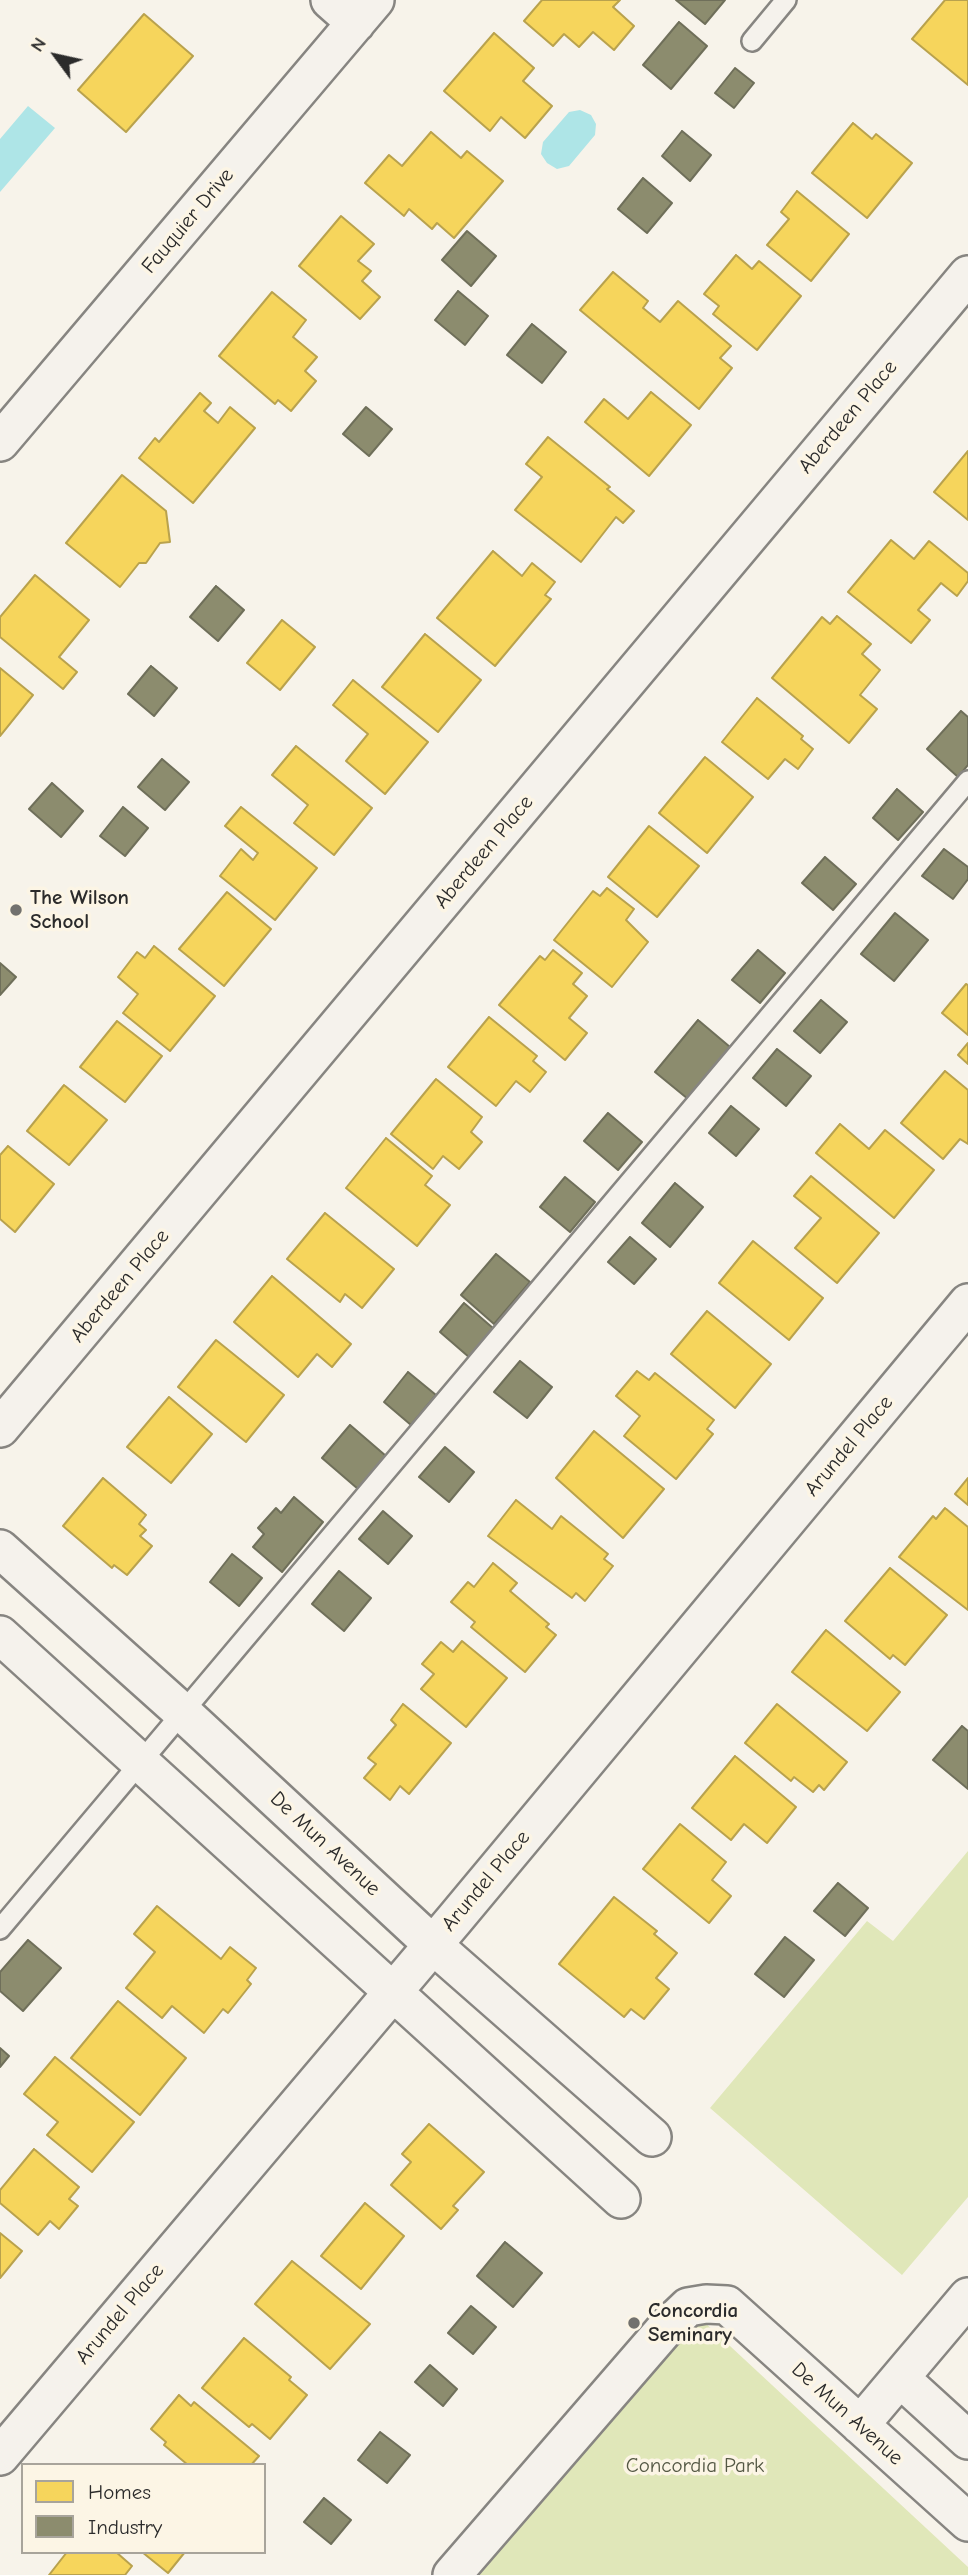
<!DOCTYPE html>
<html>
<head>
<meta charset="utf-8">
<style>
  body { margin:0 }
  #map { position:relative; width:968px; height:2575px; overflow:hidden; background:#f7f3ea; font-family:"Comic Neue",sans-serif }
  canvas { display:block }
  .legend { position:absolute; left:21px; top:2463px; width:245px; height:91px; box-sizing:border-box; background:#fcf5e5; border:2px solid #a8a49b; margin:0; padding:9px 12px; list-style:none; font-size:21px; color:#2b2b2b }
  .legend li { display:flex; align-items:center; gap:14px; height:35px }
  .legend b { width:35px; border:2px solid #a8a49b }
  .north { position:absolute; left:21px; top:21px; width:70px; height:70px; -webkit-text-stroke:5px #fcf5e5; paint-order:stroke; rotate:303deg; font-size:19px; font-weight:700; line-height:28px; text-align:center; color:#2b2b2b }
  .north::after { content:''; display:block; margin:auto; width:24px; height:32px; background:#2b2b2b; clip-path:polygon(50% 0,100% 100%,50% 72%,0 100%) }
</style>
</head>
<body>
<div id="map">
<canvas width="968" height="2575"></canvas>
<ul class="legend">
<li><b style="height:19px;background:#f6d55c"></b>Homes</li>
<li><b style="height:19px;background:#8c8c6e"></b>Industry</li>
</ul>
<div class="north">N</div>
</div>
<script>
const c = document.querySelector('canvas').getContext('2d');
c.lineJoin = 'round';
function fill(path, color) { c.fillStyle = color; c.fill(path, 'evenodd'); }
const shape = rows => new Path2D(rows.map(r => 'M' + r).join(''));
function stroke(path, color, width, dash) { c.strokeStyle = color; c.lineWidth = width; c.lineCap = dash ? 'butt' : 'round'; c.setLineDash(dash || []); c.stroke(path); }
function write(font, color, halo, rows, align = 'center') {
  c.font = font + ' "Comic Neue",sans-serif'; c.lineWidth = 7; c.setLineDash([]); c.textBaseline = 'middle'; c.strokeStyle = halo; c.fillStyle = color; for (const [text, x, y, turn = 0] of rows) {
    c.save(); c.translate(x, y); c.rotate((+turn || 0) * Math.PI / 180); c.textAlign = isNaN(turn) ? turn : align; if (halo) c.strokeText(text, 0, 0); c.fillText(text, 0, 0); c.restore();
  }
}
fill(shape([
  [968,1851,968,2197,902,2275,710,2108,867,1921,893,1941],
  [688,2307,968,2567,968,2575,456,2575]
]), '#e0e7b9');
fill(shape([
  [28,106,55,128,0,192,0,139],
  [580,110,591,115,596,124,595,135,569,166,557,169,547,163,541,154,543,142,569,112]
]), '#aee5e7');
const homes = shape([
  [542,0,620,0,613,7,634,26,614,50,593,32,579,47,564,34,553,46,524,21,542,0],
  [945,0,968,0,968,85,912,39,945,0],
  [144,14,193,56,126,132,78,90,144,14],
  [494,33,534,68,523,81,552,106,525,138,501,117,490,131,444,91,494,33],
  [853,123,872,139,876,134,912,163,867,218,812,173,853,123],
  [431,132,461,158,467,151,503,181,454,238,437,223,432,229,409,209,404,216,365,183,389,155,402,166,431,132],
  [797,191,849,234,811,281,767,245,789,219,781,212,797,191],
  [341,216,374,244,358,261,371,271,362,281,380,297,360,319,299,266,341,216],
  [736,255,752,269,759,261,801,296,757,350,713,314,719,306,704,294,736,255],
  [613,272,648,301,643,308,660,322,678,301,731,346,720,358,732,368,699,409,580,310,613,272],
  [272,292,306,320,293,337,317,357,305,371,316,381,291,411,278,400,275,404,219,356,272,292],
  [651,392,691,425,649,476,585,422,604,399,628,419,651,392],
  [200,393,211,403,204,411,218,423,230,407,255,428,193,503,139,458,155,438,159,442,200,393],
  [548,437,610,487,607,489,634,511,623,523,616,517,581,562,515,510,542,477,526,464,548,437],
  [968,451,968,520,934,492,968,451],
  [122,475,166,511,170,542,160,543,146,563,139,563,120,587,66,543,122,475],
  [891,540,914,559,929,541,968,573,968,581,957,596,941,583,918,610,930,620,911,643,848,592,891,540],
  [493,551,522,576,532,563,555,582,545,595,551,599,495,666,437,618,493,551],
  [35,575,89,620,59,657,77,672,63,689,0,637,0,617,35,575],
  [837,616,871,644,862,654,880,670,860,695,877,709,849,743,772,678,822,617,830,624,837,616],
  [282,620,315,647,280,690,247,663,282,620],
  [425,634,481,680,438,732,382,687,425,634],
  [0,668,33,695,0,736,0,668],
  [353,680,428,742,385,794,346,761,368,734,333,705,353,680],
  [757,698,803,736,801,739,813,749,798,769,785,759,768,779,722,742,757,698],
  [296,746,372,808,334,855,294,823,308,805,272,775,296,746],
  [705,757,753,797,707,853,659,813,705,757],
  [241,807,317,868,275,920,220,876,241,849,253,860,258,853,225,826,241,807],
  [649,826,699,866,657,917,608,877,649,826],
  [607,888,634,909,626,920,648,942,612,987,554,940,593,891,600,896,607,888],
  [227,892,271,929,224,986,179,949,227,892],
  [154,946,215,996,170,1051,123,1013,138,994,118,977,137,952,145,958,154,946],
  [553,950,582,973,573,984,587,996,569,1018,587,1033,565,1060,499,1005,540,956,545,960,553,950],
  [966,984,968,985,968,1035,942,1013,966,984],
  [489,1017,537,1056,533,1061,546,1072,530,1092,516,1081,496,1106,448,1067,489,1017],
  [117,1021,162,1056,125,1102,80,1067,117,1021],
  [968,1043,968,1064,958,1055,968,1043],
  [945,1071,968,1090,968,1144,960,1139,943,1159,901,1123,945,1071],
  [436,1079,482,1117,471,1132,482,1142,459,1169,443,1156,433,1169,391,1134,436,1079],
  [64,1085,107,1120,69,1165,27,1131,64,1085],
  [840,1124,869,1149,885,1130,934,1170,894,1218,816,1153,840,1124],
  [386,1138,432,1176,425,1185,450,1205,417,1246,346,1188,386,1138],
  [8,1146,54,1184,15,1232,0,1219,0,1155,8,1146],
  [811,1176,879,1233,837,1283,795,1248,821,1218,794,1196,811,1176],
  [325,1213,394,1269,362,1308,345,1294,340,1302,287,1259,325,1213],
  [753,1241,823,1298,789,1340,719,1283,753,1241],
  [272,1276,351,1344,332,1367,317,1354,298,1377,234,1322,272,1276],
  [707,1311,771,1364,735,1408,671,1354,707,1311],
  [216,1340,284,1395,246,1442,178,1387,216,1340],
  [637,1371,649,1380,655,1373,714,1420,707,1429,713,1434,676,1479,624,1436,640,1416,616,1396,637,1371],
  [169,1397,212,1434,171,1483,127,1447,169,1397],
  [594,1431,664,1489,623,1538,556,1478,594,1431],
  [103,1478,146,1515,139,1524,146,1530,140,1536,152,1546,127,1575,114,1565,112,1568,63,1526,103,1478],
  [968,1478,968,1505,955,1494,968,1478],
  [516,1500,552,1529,561,1516,608,1554,604,1559,613,1566,585,1601,576,1593,572,1598,488,1536,516,1500],
  [945,1508,968,1527,968,1610,899,1557,933,1516,936,1519,945,1508],
  [493,1563,517,1583,510,1591,549,1624,546,1627,556,1635,525,1672,471,1627,475,1622,451,1602,468,1582,474,1587,493,1563],
  [890,1568,947,1615,905,1665,893,1655,890,1659,845,1621,890,1568],
  [826,1630,900,1692,867,1731,792,1672,826,1630],
  [462,1641,507,1678,466,1727,421,1689,434,1674,422,1664,441,1642,453,1652,462,1641],
  [403,1704,451,1743,409,1794,400,1786,390,1800,364,1778,376,1764,368,1758,396,1725,391,1720,403,1704],
  [777,1704,847,1762,824,1790,819,1785,813,1792,794,1777,791,1781,745,1743,777,1704],
  [735,1756,796,1807,767,1843,744,1824,731,1840,692,1808,735,1756],
  [680,1824,726,1862,712,1880,731,1896,709,1923,643,1869,680,1824],
  [614,1897,657,1931,654,1934,677,1953,656,1978,669,1989,644,2019,631,2009,624,2017,559,1964,614,1897],
  [157,1906,221,1959,230,1947,256,1968,247,1980,251,1984,228,2013,223,2009,204,2033,172,2006,162,2018,126,1988,155,1952,134,1934,157,1906],
  [118,2001,186,2058,140,2115,71,2058,118,2001],
  [55,2057,134,2122,92,2172,47,2135,58,2122,24,2094,55,2057],
  [429,2124,484,2172,453,2206,458,2210,441,2229,391,2185,411,2162,402,2154,429,2124],
  [34,2149,79,2187,69,2199,78,2206,59,2229,50,2221,38,2235,0,2203,0,2190,34,2149],
  [365,2203,404,2236,361,2289,321,2256,365,2203],
  [0,2233,22,2251,0,2278,0,2233],
  [292,2261,370,2324,330,2369,255,2304,292,2261],
  [244,2338,291,2377,289,2380,307,2395,270,2439,252,2424,249,2427,202,2388,244,2338],
  [179,2395,191,2406,194,2402,259,2456,251,2465,188,2465,164,2445,166,2442,151,2429,179,2395],
  [67,2552,116,2552,132,2566,125,2575,49,2575,67,2552],
  [142,2552,185,2552,168,2573,142,2552]
]);
fill(homes, '#f6d55c');
stroke(homes, '#b9a24d', 2);
const industry = shape([
  [676,0,725,0,705,24,676,0],
  [679,22,707,46,671,89,643,65,679,22],
  [735,68,754,83,734,108,715,93,735,68],
  [682,131,711,155,690,181,662,156,682,131],
  [643,178,672,203,647,233,618,209,643,178],
  [467,231,496,256,471,286,442,260,467,231],
  [458,291,488,316,465,345,435,320,458,291],
  [532,324,566,352,542,383,507,355,532,324],
  [366,407,392,429,369,456,343,434,366,407],
  [216,586,244,610,218,641,190,617,216,586],
  [151,666,177,688,154,716,128,694,151,666],
  [961,711,968,717,968,765,958,777,927,749,961,711],
  [162,759,189,782,165,810,138,787,162,759],
  [52,783,83,811,61,837,29,809,52,783],
  [897,789,923,812,898,840,873,818,897,789],
  [123,807,148,828,125,856,100,836,123,807],
  [944,849,968,867,968,879,953,899,922,876,944,849],
  [825,857,856,884,833,910,802,883,825,857],
  [895,913,928,940,894,981,861,954,895,913],
  [758,950,785,973,760,1003,732,980,758,950],
  [0,963,16,977,0,995,0,963],
  [821,1000,847,1022,820,1053,794,1031,821,1000],
  [698,1020,730,1047,688,1099,655,1072,698,1020],
  [777,1049,811,1076,786,1106,753,1078,777,1049],
  [731,1106,759,1129,736,1156,709,1133,731,1106],
  [608,1113,642,1142,618,1170,584,1141,608,1113],
  [565,1177,595,1202,570,1232,540,1207,565,1177],
  [675,1183,703,1207,670,1247,642,1223,675,1183],
  [630,1237,656,1259,634,1284,608,1262,630,1237],
  [496,1254,530,1282,494,1324,461,1295,496,1254],
  [464,1303,494,1329,470,1358,440,1332,464,1303],
  [520,1361,552,1387,527,1418,494,1392,520,1361],
  [408,1372,436,1395,411,1425,384,1402,408,1372],
  [350,1425,386,1456,358,1489,322,1458,350,1425],
  [445,1447,474,1472,449,1502,419,1477,445,1447],
  [294,1497,323,1522,282,1572,253,1547,264,1534,258,1528,276,1508,281,1513,294,1497],
  [383,1511,412,1536,388,1564,359,1539,383,1511],
  [232,1554,262,1578,239,1606,210,1582,232,1554],
  [339,1571,371,1598,344,1631,312,1604,339,1571],
  [962,1726,968,1731,968,1789,933,1760,962,1726],
  [838,1883,868,1908,845,1936,814,1911,838,1883],
  [785,1937,814,1960,784,1997,755,1974,785,1937],
  [28,1940,61,1968,23,2011,0,1991,0,1972,28,1940],
  [0,2048,9,2056,0,2067,0,2048],
  [505,2242,542,2273,513,2307,477,2276,505,2242],
  [471,2306,496,2327,473,2354,448,2333,471,2306],
  [430,2365,457,2389,443,2406,415,2382,430,2365],
  [380,2432,410,2455,387,2483,358,2460,380,2432],
  [324,2498,351,2520,331,2544,304,2522,324,2498]
]);
fill(industry, '#8c8c6e');
stroke(industry, '#6f6f5a', 2);
const lane = shape([
  [752,41,786,0],
  [0,1929,968,781]
]);
const street = shape([
  [330,0,356,23],
  [0,442,375,0],
  [0,1428,968,275],
  [0,1549,182,1712,432,1944,652,2137],
  [0,1635,621,2199],
  [900,2378,968,2440],
  [860,2425,968,2297],
  [0,2456,454,1920,968,1303],
  [452,2575,665,2329,688,2307,706,2304,727,2305,968,2522]
]);
stroke(lane, '#878581', 24);
stroke(street, '#878581', 42);
stroke(lane, '#f5f2ec', 19);
stroke(street, '#f5f2ec', 37);
for (const [x, y, r, color] of [
  [16,910,7,"#72716e"],
  [634,2323,7,"#72716e"]
]) { const dot = new Path2D(); dot.arc(x, y, r, 0, 2 * Math.PI); c.fillStyle = color; c.fill(dot); stroke(dot, '#fcf5e5', 2.5); }
write('21px', '#2b2b2b', '#fcf5e5', [
  ["Fauquier Drive",188,221,-50],
  ["Aberdeen Place",848,417,-50],
  ["Aberdeen Place",484,852,-50],
  ["Aberdeen Place",120,1286,-50],
  ["Arundel Place",849,1446,-50],
  ["De Mun Avenue",325,1844,43],
  ["Arundel Place",486,1881,-50],
  ["Arundel Place",120,2314,-50],
  ["De Mun Avenue",847,2414,42]
]);
write('bold 21px', '#2b2b2b', '#fcf5e5', [
  ["The Wilson",30,898],
  ["School",30,922],
  ["Concordia",648,2311],
  ["Seminary",648,2335]
], 'left');
write('21px', '#545844', '#fcf5e5', [
  ["Concordia Park",695,2466]
]);
</script>
</body>
</html>
